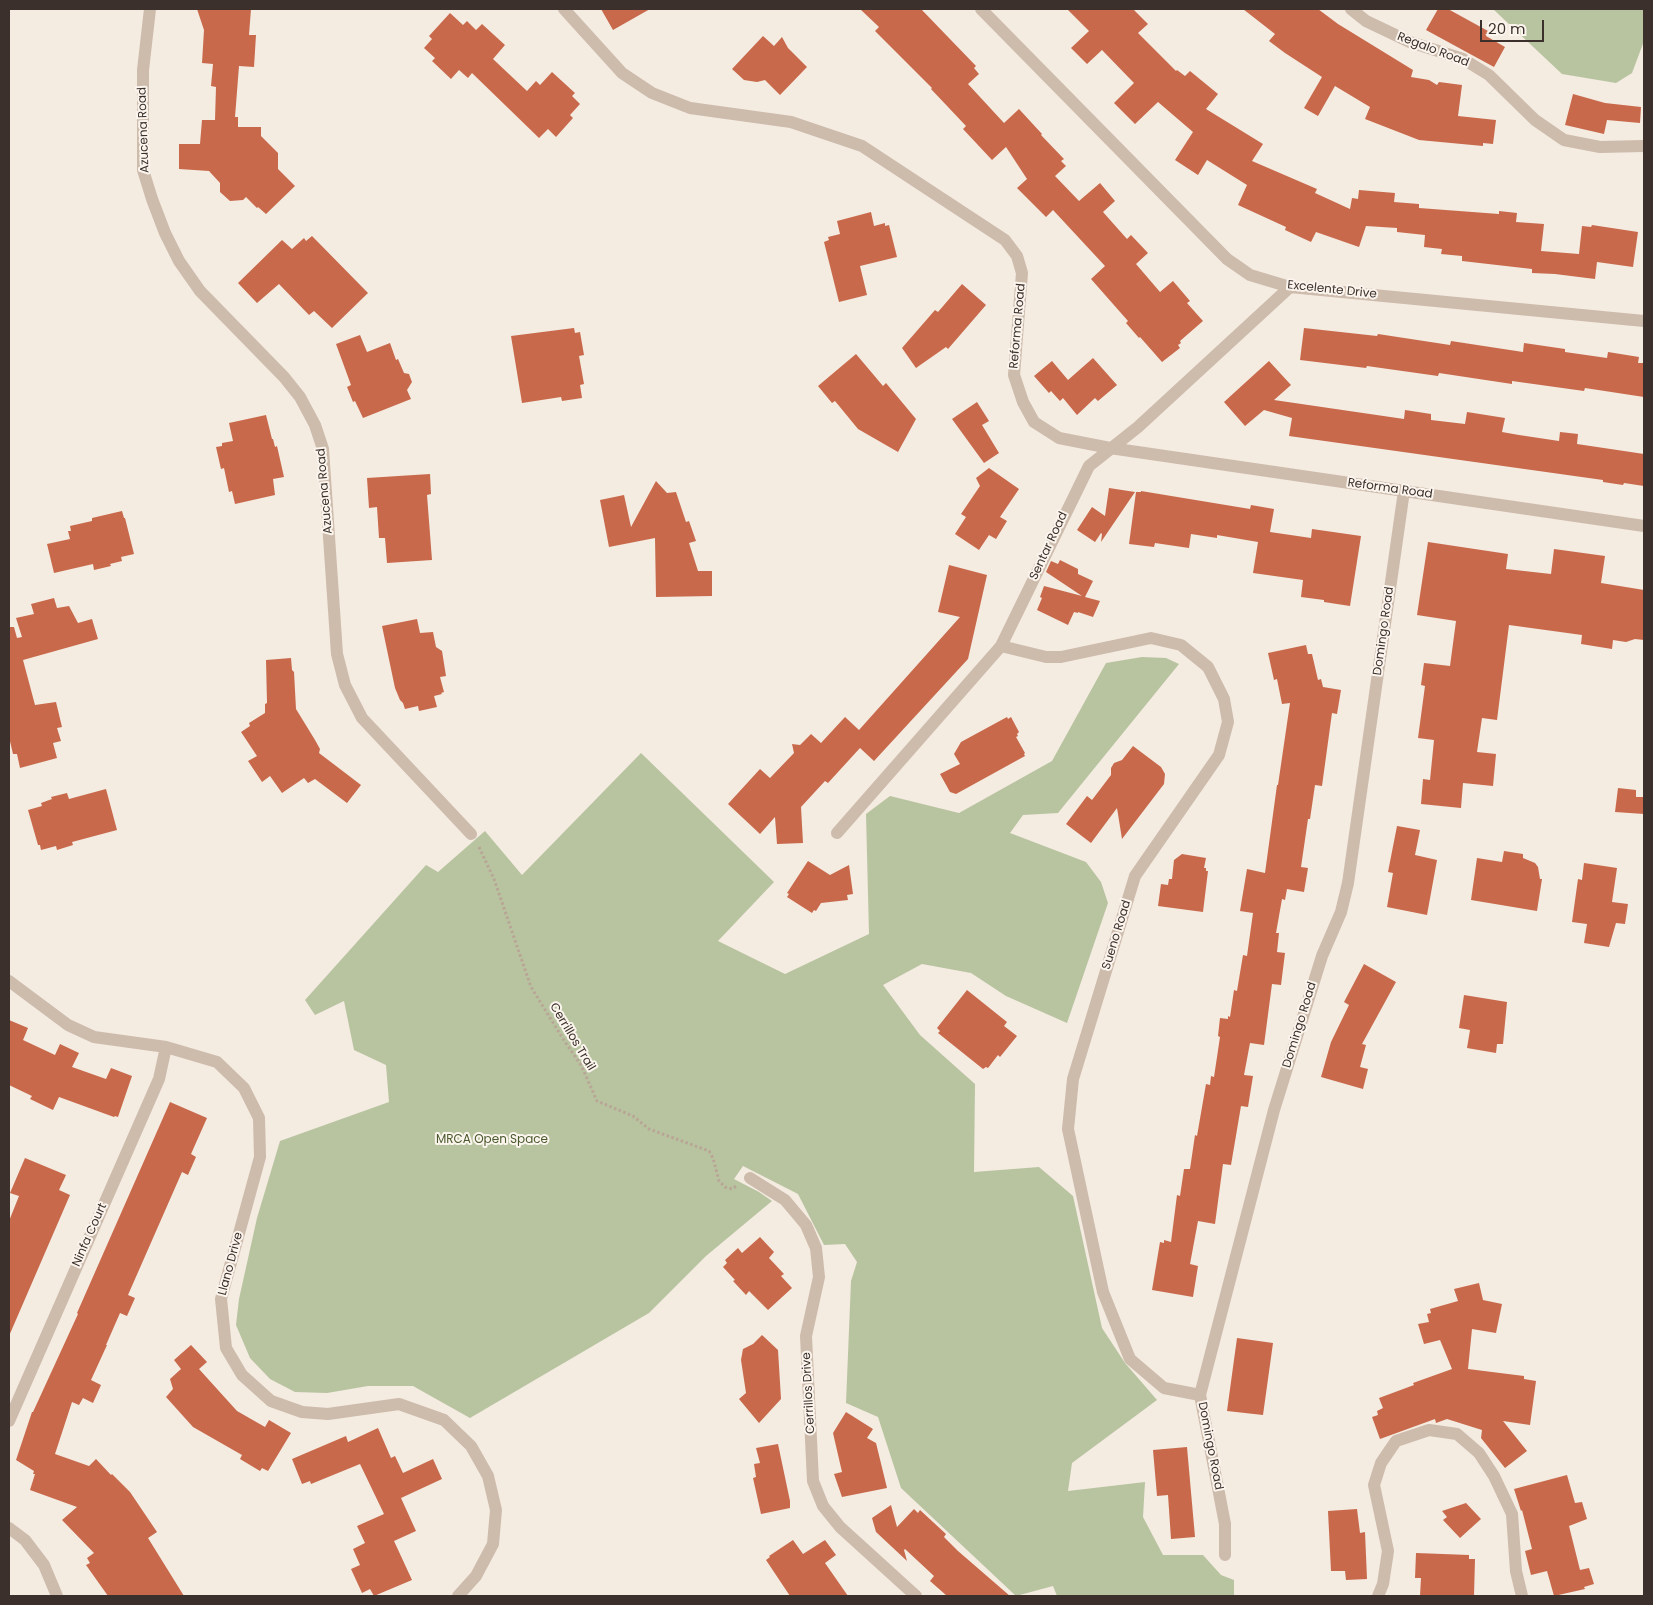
<!DOCTYPE html>
<html>
<head>
<meta charset="utf-8">
<style>
  body { margin:0 }
  #map { position:relative; width:1653px; height:1605px; overflow:hidden; background:#f4ebe1; font-family:Poppins,sans-serif }
  canvas { display:block }
  .frame { position:absolute; inset:0; border:10px solid #3b302b; pointer-events:none }
  .scale { position:absolute; left:1480px; top:20px; width:64px; height:22px; box-sizing:border-box; border:2px solid #3b302b; border-top:0; padding-left:6px; font-size:15px; line-height:18px; white-space:nowrap; color:#3b302b; -webkit-text-stroke:4px #fbf5ee; paint-order:stroke }
</style>
</head>
<body>
<div id="map">
<canvas width="1653" height="1605"></canvas>
<div class="frame"></div>
<div class="scale">20 m</div>
</div>
<script>
const c = document.querySelector('canvas').getContext('2d');
c.lineJoin = 'round';
function fill(path, color) { c.fillStyle = color; c.fill(path, 'evenodd'); }
const shape = rows => new Path2D(rows.map(r => 'M' + r).join(''));
function stroke(path, color, width, dash) { c.strokeStyle = color; c.lineWidth = width; c.lineCap = dash ? 'butt' : 'round'; c.setLineDash(dash || []); c.stroke(path); }
function write(font, color, halo, rows, align = 'center') {
  c.font = font + ' Poppins,sans-serif'; c.lineWidth = 4; c.setLineDash([]); c.textBaseline = 'middle'; c.strokeStyle = halo; c.fillStyle = color; for (const [text, x, y, turn = 0] of rows) {
    c.save(); c.translate(x, y); c.rotate((+turn || 0) * Math.PI / 180); c.textAlign = isNaN(turn) ? turn : align; if (halo) c.strokeText(text, 0, 0); c.fillText(text, 0, 0); c.restore();
  }
}
fill(shape([
  [1493,9,1644,9,1644,41,1632,73,1616,83,1562,74],
  [1142,657,1166,658,1179,664,1058,813,1023,815,1010,833,1086,862,1101,882,1108,903,1067,1023,1006,996,971,973,922,964,883,985,920,1035,975,1084,974,1172,1039,1167,1073,1196,1102,1328,1125,1363,1157,1400,1072,1463,1068,1491,1145,1482,1143,1517,1163,1555,1203,1555,1221,1575,1234,1580,1234,1596,1057,1596,1053,1586,1016,1596,901,1488,878,1417,846,1403,851,1281,857,1262,845,1244,824,1245,798,1194,743,1166,734,1179,759,1192,772,1201,706,1256,649,1313,470,1418,413,1386,368,1386,327,1393,295,1392,270,1379,250,1358,236,1325,239,1299,257,1218,280,1141,389,1102,386,1065,354,1050,344,1001,315,1015,305,1000,426,865,438,872,485,831,522,875,641,753,774,882,718,941,785,974,869,934,866,814,890,796,959,813,1052,761,1106,663]
]), '#b8c4a0');
fill(shape([
  [197,9,251,9,249,35,256,35,254,67,239,66,235,117,238,117,238,127,261,127,261,136,278,153,278,169,295,186,266,214,258,207,257,208,246,197,243,200,230,201,220,192,220,183,209,171,179,169,179,144,200,144,202,120,215,120,216,87,211,86,213,64,202,63,204,30],
  [601,9,650,9,613,30],
  [860,9,921,9,976,66,974,68,979,74,968,84,1004,123,1019,109,1042,134,1041,135,1064,159,1061,161,1066,166,1055,176,1079,201,1100,183,1115,201,1103,212,1127,239,1131,235,1148,253,1136,264,1160,292,1173,281,1190,301,1187,303,1203,321,1180,341,1181,343,1178,345,1180,348,1162,362,1140,337,1139,338,1126,323,1128,321,1091,279,1105,266,1053,210,1046,217,1017,188,1027,179,1006,147,992,160,963,129,966,126,931,89,932,88,875,31,879,27],
  [1067,9,1133,9,1148,24,1138,33,1176,71,1177,70,1185,76,1190,71,1218,94,1206,109,1263,144,1252,161,1317,189,1315,193,1350,209,1352,198,1358,199,1359,190,1395,193,1394,202,1419,204,1419,208,1499,214,1499,211,1517,213,1516,222,1544,224,1541,251,1579,254,1582,226,1591,227,1592,225,1638,232,1633,267,1597,262,1595,279,1555,274,1532,273,1532,269,1462,261,1462,256,1441,254,1442,249,1424,247,1425,235,1397,232,1397,228,1366,226,1359,247,1316,232,1311,242,1285,230,1286,227,1238,205,1247,185,1207,160,1198,175,1175,160,1193,132,1158,102,1135,124,1114,103,1134,83,1102,50,1087,64,1071,48,1089,31],
  [1243,9,1318,9,1338,24,1413,70,1411,77,1429,80,1437,85,1439,82,1462,85,1458,116,1496,120,1493,144,1483,143,1483,146,1419,140,1365,119,1370,107,1335,86,1318,116,1304,108,1322,77,1285,53,1269,41,1275,34],
  [1438,9,1448,9,1488,31,1486,36,1505,47,1494,67,1426,30],
  [450,13,463,25,467,21,476,30,482,24,505,45,493,59,527,91,536,81,540,85,552,72,575,93,572,96,580,104,570,115,573,118,556,137,548,129,539,138,472,73,468,78,459,70,451,79,432,61,435,58,424,48,432,39,429,36],
  [763,36,774,46,782,37,788,48,807,67,780,95,765,80,757,82,744,80,732,69],
  [1573,94,1605,103,1641,107,1640,123,1607,120,1604,134,1565,125],
  [871,212,874,226,885,223,885,226,889,225,897,257,860,266,867,295,839,302,824,242,829,240,828,237,840,234,837,221],
  [312,236,368,293,332,328,314,311,309,315,279,284,257,303,238,283,282,240,292,249,304,238,306,241],
  [962,284,986,305,948,349,946,347,916,368,902,348,935,310,938,312],
  [574,328,575,333,580,332,584,355,579,356,584,384,580,385,582,398,562,401,561,397,522,403,511,336],
  [1304,328,1377,336,1378,334,1450,345,1451,341,1523,352,1524,343,1565,349,1565,352,1607,358,1608,352,1639,357,1638,363,1644,363,1644,397,1585,388,1584,391,1512,381,1512,384,1439,373,1438,376,1367,366,1366,368,1300,360],
  [360,335,367,352,390,343,396,360,398,359,404,373,409,374,412,382,407,390,411,399,363,418,355,401,353,402,347,387,351,385,336,344],
  [856,354,883,386,886,383,916,419,898,452,858,429,835,401,832,403,818,386],
  [1093,358,1117,385,1098,401,1095,398,1077,415,1063,398,1060,401,1051,391,1049,393,1034,376,1052,361,1068,380],
  [1269,361,1291,385,1274,400,1404,419,1405,410,1431,414,1431,420,1465,424,1467,412,1505,418,1502,432,1519,435,1559,441,1560,432,1578,434,1577,444,1644,454,1644,486,1624,483,1623,485,1603,482,1603,480,1289,436,1292,418,1264,410,1245,426,1224,402],
  [977,402,989,421,982,425,999,453,984,463,952,419],
  [266,415,272,439,273,439,275,447,277,446,284,477,273,479,275,495,235,504,232,491,229,492,224,468,221,469,216,447,222,446,222,443,233,441,229,423],
  [989,468,1019,489,1000,517,1007,521,996,539,989,535,979,550,955,534,966,517,961,514,980,486,976,478],
  [430,474,431,494,427,495,432,560,387,563,385,538,379,538,377,507,369,508,367,478],
  [656,481,667,493,676,492,686,522,689,521,696,541,689,543,698,571,712,571,712,596,656,597,655,538,609,547,600,500,624,495,631,527],
  [1109,488,1135,492,1101,542,1102,534,1101,533,1095,542,1077,530,1092,507,1105,516],
  [1141,491,1250,509,1251,505,1274,509,1270,532,1311,538,1312,529,1361,536,1350,606,1324,602,1324,600,1301,597,1303,580,1253,573,1258,542,1217,535,1217,538,1191,534,1189,548,1155,543,1154,547,1129,544,1136,492,1141,492],
  [122,511,124,518,125,518,134,554,121,557,122,561,110,564,111,566,94,570,93,564,54,573,47,544,70,539,68,531,71,531,70,526,92,521,92,518],
  [1428,542,1508,554,1506,569,1551,574,1554,549,1605,556,1601,583,1644,590,1644,640,1635,639,1626,642,1613,640,1612,649,1581,644,1582,635,1509,625,1497,720,1482,718,1477,752,1496,754,1493,786,1463,783,1461,808,1421,804,1423,779,1430,780,1434,740,1418,738,1425,686,1421,685,1424,663,1450,666,1456,621,1417,615],
  [1060,560,1078,569,1078,574,1093,581,1085,597,1100,601,1093,617,1078,612,1078,613,1074,612,1068,625,1037,610,1042,598,1040,597,1044,586,1082,596,1046,572,1051,561,1058,564],
  [949,565,987,575,968,659,874,761,860,748,828,783,825,781,801,807,803,843,777,844,775,817,760,834,728,804,760,769,770,778,794,753,792,744,800,745,811,734,821,743,845,717,859,730,960,617,938,612],
  [54,598,57,608,69,606,78,623,92,619,98,639,23,660,35,705,56,702,62,727,57,728,61,741,53,743,57,758,20,768,17,754,13,754,9,737,9,627,14,627,17,638,22,637,16,618,34,614,31,604],
  [417,619,420,633,433,632,436,647,442,651,446,676,440,677,444,692,441,693,442,694,434,696,437,707,419,711,418,706,405,709,403,703,400,700,395,688,382,626],
  [1306,645,1308,654,1312,654,1318,680,1321,679,1323,687,1341,690,1337,714,1332,713,1322,786,1315,785,1310,819,1308,819,1301,867,1308,868,1304,892,1287,889,1285,900,1282,899,1276,933,1279,933,1277,952,1285,953,1281,985,1272,984,1264,1045,1250,1043,1244,1075,1253,1076,1248,1107,1241,1106,1231,1165,1223,1164,1215,1224,1198,1221,1190,1264,1198,1266,1193,1297,1152,1290,1160,1242,1164,1243,1164,1240,1171,1242,1177,1195,1180,1196,1184,1169,1190,1169,1195,1135,1197,1136,1206,1084,1210,1085,1211,1076,1214,1077,1220,1037,1218,1036,1220,1018,1228,1019,1228,1016,1230,1017,1234,990,1237,991,1243,955,1247,956,1253,913,1240,911,1247,869,1265,873,1277,785,1278,785,1290,703,1282,704,1277,679,1274,680,1268,653],
  [291,658,292,670,294,672,296,709,315,740,320,749,319,753,361,785,347,803,315,779,308,783,304,778,282,793,270,776,262,782,248,761,257,756,241,732,250,726,249,723,265,713,265,704,267,703,266,660],
  [1007,717,1008,719,1011,717,1019,732,1017,734,1018,736,1016,737,1025,753,1024,754,1025,756,956,794,950,792,940,774,960,764,954,754,961,742],
  [1133,746,1161,767,1165,774,1164,784,1122,839,1117,808,1091,843,1066,824,1087,796,1092,800,1111,775,1111,768,1114,763,1122,760],
  [1618,788,1636,790,1636,797,1644,797,1644,814,1615,812],
  [106,789,117,830,72,842,73,845,57,850,56,846,41,850,40,845,38,845,28,810,42,806,41,803,52,799,51,797,67,793,69,799],
  [1397,826,1420,830,1415,855,1437,860,1427,915,1387,907,1393,873,1388,872],
  [1504,851,1523,854,1523,858,1535,863,1538,867,1540,879,1542,879,1537,911,1471,900,1477,858,1502,862],
  [1182,854,1206,858,1204,868,1206,868,1206,871,1208,871,1203,912,1158,906,1161,884,1168,885,1169,879,1172,879,1174,860],
  [808,861,830,875,849,865,853,894,847,895,848,900,821,903,816,911,814,910,812,913,787,897,789,894,787,893],
  [1584,863,1617,868,1612,902,1628,904,1625,924,1616,923,1609,947,1584,943,1587,924,1572,922,1578,879,1582,880],
  [1364,964,1396,982,1362,1044,1366,1045,1360,1067,1368,1069,1363,1089,1321,1077,1331,1042,1349,1005,1344,1002],
  [967,990,1007,1022,1004,1026,1017,1036,1000,1057,998,1055,988,1068,986,1067,983,1069,938,1033,940,1031,937,1028],
  [1464,995,1507,1002,1503,1044,1497,1044,1496,1053,1467,1048,1470,1030,1459,1028],
  [9,1020,28,1028,23,1040,55,1055,60,1044,79,1053,72,1067,106,1079,111,1068,132,1076,118,1117,115,1116,114,1117,59,1097,53,1110,30,1099,32,1096,9,1085],
  [170,1102,207,1118,191,1154,196,1157,188,1175,182,1172,128,1295,135,1298,127,1316,120,1313,106,1345,107,1345,91,1380,101,1385,93,1403,83,1398,79,1405,72,1402,55,1454,89,1466,96,1459,111,1475,112,1474,130,1492,157,1532,148,1538,184,1596,108,1596,86,1565,90,1563,87,1558,94,1553,62,1520,77,1507,30,1490,35,1474,33,1474,34,1471,16,1460,32,1412,33,1412,78,1314,77,1313],
  [25,1158,66,1175,59,1190,70,1195,9,1336,9,1221,19,1196,10,1193],
  [760,1237,774,1252,769,1258,784,1274,781,1276,792,1288,768,1310,749,1291,746,1295,733,1281,735,1280,723,1267,727,1263,725,1260,738,1248,742,1253],
  [1479,1283,1483,1300,1502,1304,1496,1333,1472,1329,1468,1369,1524,1376,1524,1379,1536,1381,1530,1425,1503,1421,1527,1451,1505,1468,1481,1438,1482,1430,1447,1419,1436,1423,1435,1419,1380,1439,1372,1417,1378,1415,1377,1411,1383,1408,1379,1398,1414,1385,1413,1383,1452,1369,1440,1340,1424,1344,1418,1324,1429,1322,1427,1314,1431,1313,1430,1309,1458,1301,1454,1289],
  [762,1335,778,1350,781,1399,759,1423,739,1399,746,1393,741,1360,743,1349,753,1344],
  [1237,1338,1273,1343,1263,1415,1227,1411],
  [191,1345,207,1362,199,1369,237,1411,265,1427,269,1420,291,1433,268,1471,262,1468,260,1471,240,1459,242,1455,193,1427,166,1397,173,1389,170,1379,181,1369,174,1360],
  [846,1412,873,1429,867,1438,876,1443,887,1488,842,1497,834,1474,842,1472,833,1433],
  [378,1428,391,1458,395,1456,403,1473,433,1459,442,1479,401,1498,416,1531,394,1541,412,1580,374,1596,370,1589,362,1593,351,1569,360,1565,353,1549,365,1543,357,1526,384,1514,360,1464,311,1484,310,1481,302,1484,292,1459,346,1436,348,1442],
  [778,1444,790,1501,790,1508,761,1514,753,1478,756,1477,754,1464,760,1463,756,1448],
  [1187,1447,1195,1537,1171,1539,1168,1495,1157,1496,1153,1450],
  [1567,1475,1575,1503,1582,1502,1587,1519,1569,1526,1580,1570,1589,1568,1594,1584,1584,1587,1585,1589,1554,1596,1547,1571,1531,1575,1525,1551,1532,1549,1522,1510,1521,1511,1514,1489],
  [1466,1503,1481,1519,1460,1538,1443,1520,1447,1517,1442,1511],
  [891,1505,897,1527,914,1509,918,1513,920,1510,946,1534,944,1537,958,1551,1010,1596,947,1596,930,1581,934,1576,905,1549,904,1550,907,1561,876,1532,872,1518],
  [1357,1509,1360,1533,1365,1532,1367,1579,1346,1580,1345,1571,1331,1571,1328,1511],
  [793,1540,803,1554,825,1540,836,1555,825,1563,848,1596,790,1596,766,1560,770,1557,769,1556],
  [1416,1553,1469,1555,1469,1559,1475,1559,1474,1596,1420,1596,1421,1578,1415,1578]
]), '#c8694b');
stroke(shape([
  [479,847,494,879,531,987,565,1042,581,1065,597,1101,633,1116,649,1129,709,1151,713,1158,719,1181,725,1187,732,1189,738,1185]
]), '#b9a596', 3, [2.5, 2.5]);
stroke(shape([
  [150,9,143,70,143,170,152,199,165,233,179,261,200,291,284,377,300,397,315,425,323,449,337,654,345,685,362,718,471,834],
  [564,9,622,73,652,93,690,108,791,122,862,146,1005,240,1017,256,1022,273,1014,375,1023,402,1034,422,1059,438,1110,448,1644,526],
  [981,9,1227,259,1250,275,1290,287,1644,321],
  [1351,9,1366,21,1410,42,1463,59,1489,75,1535,120,1564,140,1600,147,1644,146],
  [1001,646,1046,657,1061,657,1151,638,1181,645,1208,667,1224,699,1228,722,1219,755,1135,876,1073,1079,1068,1129,1103,1292,1130,1359,1164,1388,1200,1395],
  [837,833,1001,646,1089,466,1138,427,1290,287],
  [9,981,68,1025,94,1037,166,1047,217,1062,244,1088,259,1118,260,1157,221,1299,226,1348,242,1375,271,1401,302,1412,328,1414,399,1404,444,1420,471,1446,488,1476,496,1510,493,1544,476,1576,458,1596],
  [750,1178,785,1200,806,1225,816,1248,819,1277,806,1336,813,1481,823,1506,840,1527,916,1596],
  [9,1421,159,1079,166,1047],
  [9,1528,25,1540,44,1565,57,1596],
  [1225,1555,1225,1524,1200,1395,1274,1110,1322,956,1341,912,1348,883,1404,491],
  [1378,1596,1383,1584,1388,1551,1374,1485,1381,1463,1396,1441,1429,1430,1457,1434,1479,1453,1494,1476,1512,1514,1516,1571,1522,1596]
]), '#cdbbac', 12);
write('12px', '#3b302b', '#fbf5ee', [
  ["Regalo Road",1433,50,21],
  ["Azucena Road",144,130,-92],
  ["Excelente Drive",1332,290,6],
  ["Reforma Road",1018,326,-85],
  ["Reforma Road",1390,489,8],
  ["Azucena Road",325,491,-95],
  ["Sentar Road",1049,546,-65],
  ["Domingo Road",1384,631,-82],
  ["Sueno Road",1117,935,-73],
  ["Domingo Road",1300,1025,-73],
  ["Cerrillos Trail",572,1037,59],
  ["Ninfa Court",90,1235,-66],
  ["Llano Drive",231,1264,-75],
  ["Cerrillos Drive",809,1393,-93],
  ["Domingo Road",1210,1446,79]
]);
write('12px', '#4a5a2e', '#fbf5ee', [
  ["MRCA Open Space",492,1140]
]);
</script>
</body>
</html>
